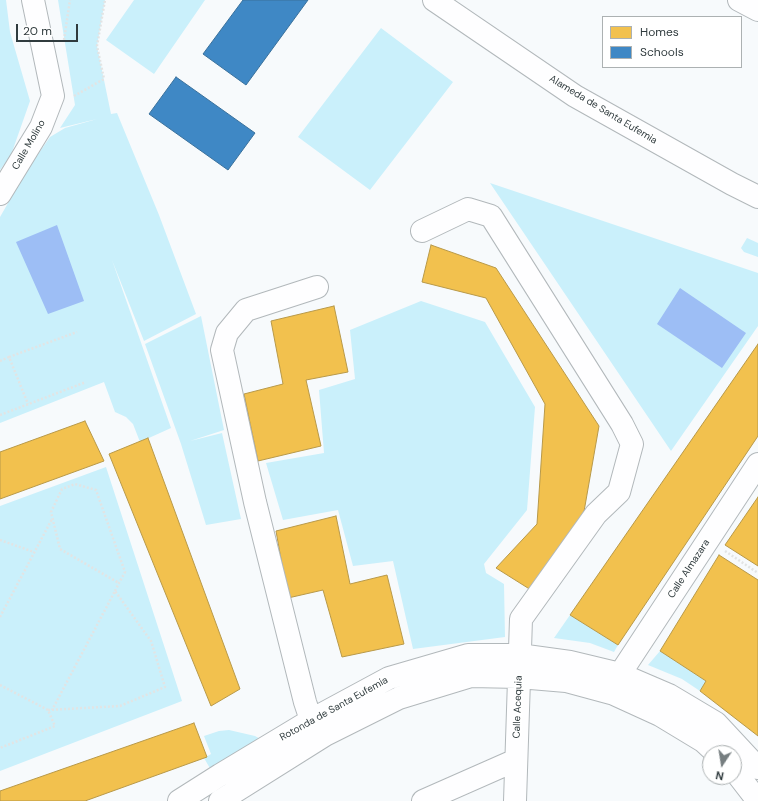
<!DOCTYPE html>
<html>
<head>
<meta charset="utf-8">
<style>
  body { margin:0 }
  #map { position:relative; width:758px; height:801px; overflow:hidden; background:#f7fafc; font-family:"DM Sans",sans-serif }
  canvas { display:block }
  .legend { position:absolute; left:602px; top:16px; width:140px; height:52px; box-sizing:border-box; background:#fff; border:1px solid #acb1b2; margin:0; padding:5px 7px; list-style:none; font-size:12px; color:#303b3e }
  .legend li { display:flex; align-items:center; gap:8px; height:20px }
  .legend b { width:20px; border:1px solid #acb1b2 }
  .north { position:absolute; left:702px; top:745px; width:40px; height:40px; box-sizing:border-box; background:#fff; border:1px solid #acb1b2; border-radius:50%; rotate:192deg; font-size:11px; font-weight:700; line-height:16px; text-align:center; color:#303b3e }
  .north::after { content:''; display:block; margin:auto; width:14px; height:18px; background:#767e80; clip-path:polygon(50% 0,100% 100%,50% 72%,0 100%) }
  .scale { position:absolute; left:16px; top:24px; width:62px; height:18px; box-sizing:border-box; border:2px solid #303b3e; border-top:0; padding-left:5px; font-size:12px; line-height:14px; white-space:nowrap; color:#303b3e; -webkit-text-stroke:3px #fff; paint-order:stroke }
</style>
</head>
<body>
<div id="map">
<canvas width="758" height="801"></canvas>
<ul class="legend">
<li><b style="height:11px;background:#f2c14e"></b>Homes</li>
<li><b style="height:11px;background:#3f88c5"></b>Schools</li>
</ul>
<div class="north">N</div>
<div class="scale">20 m</div>
</div>
<script>
const c = document.querySelector('canvas').getContext('2d');
c.lineJoin = 'round';
function fill(path, color) { c.fillStyle = color; c.fill(path, 'evenodd'); }
const shape = rows => new Path2D(rows.map(r => 'M' + r).join(''));
function stroke(path, color, width, dash) { c.strokeStyle = color; c.lineWidth = width; c.lineCap = dash ? 'butt' : 'round'; c.setLineDash(dash || []); c.stroke(path); }
function write(font, color, halo, rows, align = 'center') {
  c.font = font + ' "DM Sans",sans-serif'; c.lineWidth = 4; c.setLineDash([]); c.textBaseline = 'middle'; c.strokeStyle = halo; c.fillStyle = color; for (const [text, x, y, turn = 0] of rows) {
    c.save(); c.translate(x, y); c.rotate((+turn || 0) * Math.PI / 180); c.textAlign = isNaN(turn) ? turn : align; if (halo) c.strokeText(text, 0, 0); c.fillText(text, 0, 0); c.restore();
  }
}
fill(shape([
  [0,0,6,0,10,32,30,101,11,155,0,170],
  [58,0,105,0,97,46,111,114,117,113,159,215,196,314,144,341,112,260,171,428,140,442,133,424,126,417,115,412,104,382,0,423,0,217,27,170,50,137,65,128,97,119,60,128,75,105],
  [134,0,205,0,154,74,106,40],
  [381,28,453,82,370,190,298,137],
  [490,183,758,273,758,326,671,451],
  [747,238,758,243,758,257,744,252,741,248],
  [421,301,485,322,535,407,527,510,484,564,486,573,504,584,505,637,413,649,393,561,353,566,338,510,283,520,266,463,324,453,319,390,355,379,350,330],
  [201,316,224,430,190,441,222,433,241,519,206,525,181,444,145,344],
  [106,467,182,701,0,771,0,506],
  [570,615,618,645,614,652,590,643,554,638],
  [660,651,706,681,700,691,682,679,648,665],
  [229,730,255,736,264,741,211,770,204,758,211,754,204,736,219,731]
]), '#caf0fb');
fill(shape([
  [57,225,84,301,48,314,16,242],
  [680,288,746,333,722,368,657,324]
]), '#9dbef5');
const homes = shape([
  [431,245,496,268,599,426,582,523,539,595,496,568,537,524,545,404,486,298,422,282,431,245],
  [334,306,348,372,306,380,321,446,258,461,244,394,283,384,271,321,334,306],
  [758,344,758,436,618,645,570,615,758,344],
  [85,421,104,461,0,499,0,452,85,421],
  [148,438,240,689,211,706,109,454,148,438],
  [758,497,758,566,725,545,758,497],
  [336,516,350,584,387,575,404,644,342,657,323,590,288,598,276,531,336,516],
  [719,555,758,580,758,736,700,691,706,681,660,651,719,555],
  [194,723,207,757,85,801,0,801,0,791,194,723]
]);
fill(homes, '#f2c14e');
stroke(homes, '#b89949', 1);
const schools = shape([
  [243,0,308,0,246,85,203,54,243,0],
  [176,77,255,133,228,170,149,114,176,77]
]);
fill(schools, '#3f88c5');
stroke(schools, '#3a719c', 1);
const minor = shape([
  [434,0,575,96,732,184,758,197],
  [739,0,758,10],
  [0,194,41,127,53,96,33,0],
  [422,231,468,209,491,216,622,424,632,444,619,492,596,514,521,619,515,801],
  [620,674,758,464],
  [311,720,305,702,255,502,222,350,227,333,246,310,317,287],
  [734,770,758,801],
  [179,801,220,775,313,719,389,678,468,655,519,655,570,662,620,674,669,695,716,723,758,768],
  [220,801,325,735,399,698,471,676,519,677,566,681,614,694,660,715,703,741,716,753],
  [423,801,516,760]
]);
stroke(minor, '#b2b8bb', 24);
stroke(shape([
  [64,40,70,0],
  [74,96,104,79,97,46,105,0],
  [9,357,77,332],
  [0,361,9,357,28,404],
  [0,415,86,382],
  [0,540,34,552],
  [725,551,758,573],
  [115,591,119,583,125,572,96,490,75,484,62,489,51,512,60,549,119,583],
  [0,617,52,519],
  [0,685,48,710,55,726,0,748],
  [48,710,120,706,165,687,151,641,115,591,52,710]
]), '#e2e4e4', 2.5, [2, 2]);
stroke(minor, '#fefeff', 22);
write('10px', '#303b3e', '#fff', [
  ["Alameda de Santa Eufemia",603,110,31],
  ["Calle Molino",29,145,-60],
  ["Calle Almazara",689,569,-57],
  ["Calle Acequia",518,707,-88],
  ["Rotonda de Santa Eufemia",334,709,-29]
]);
</script>
</body>
</html>
